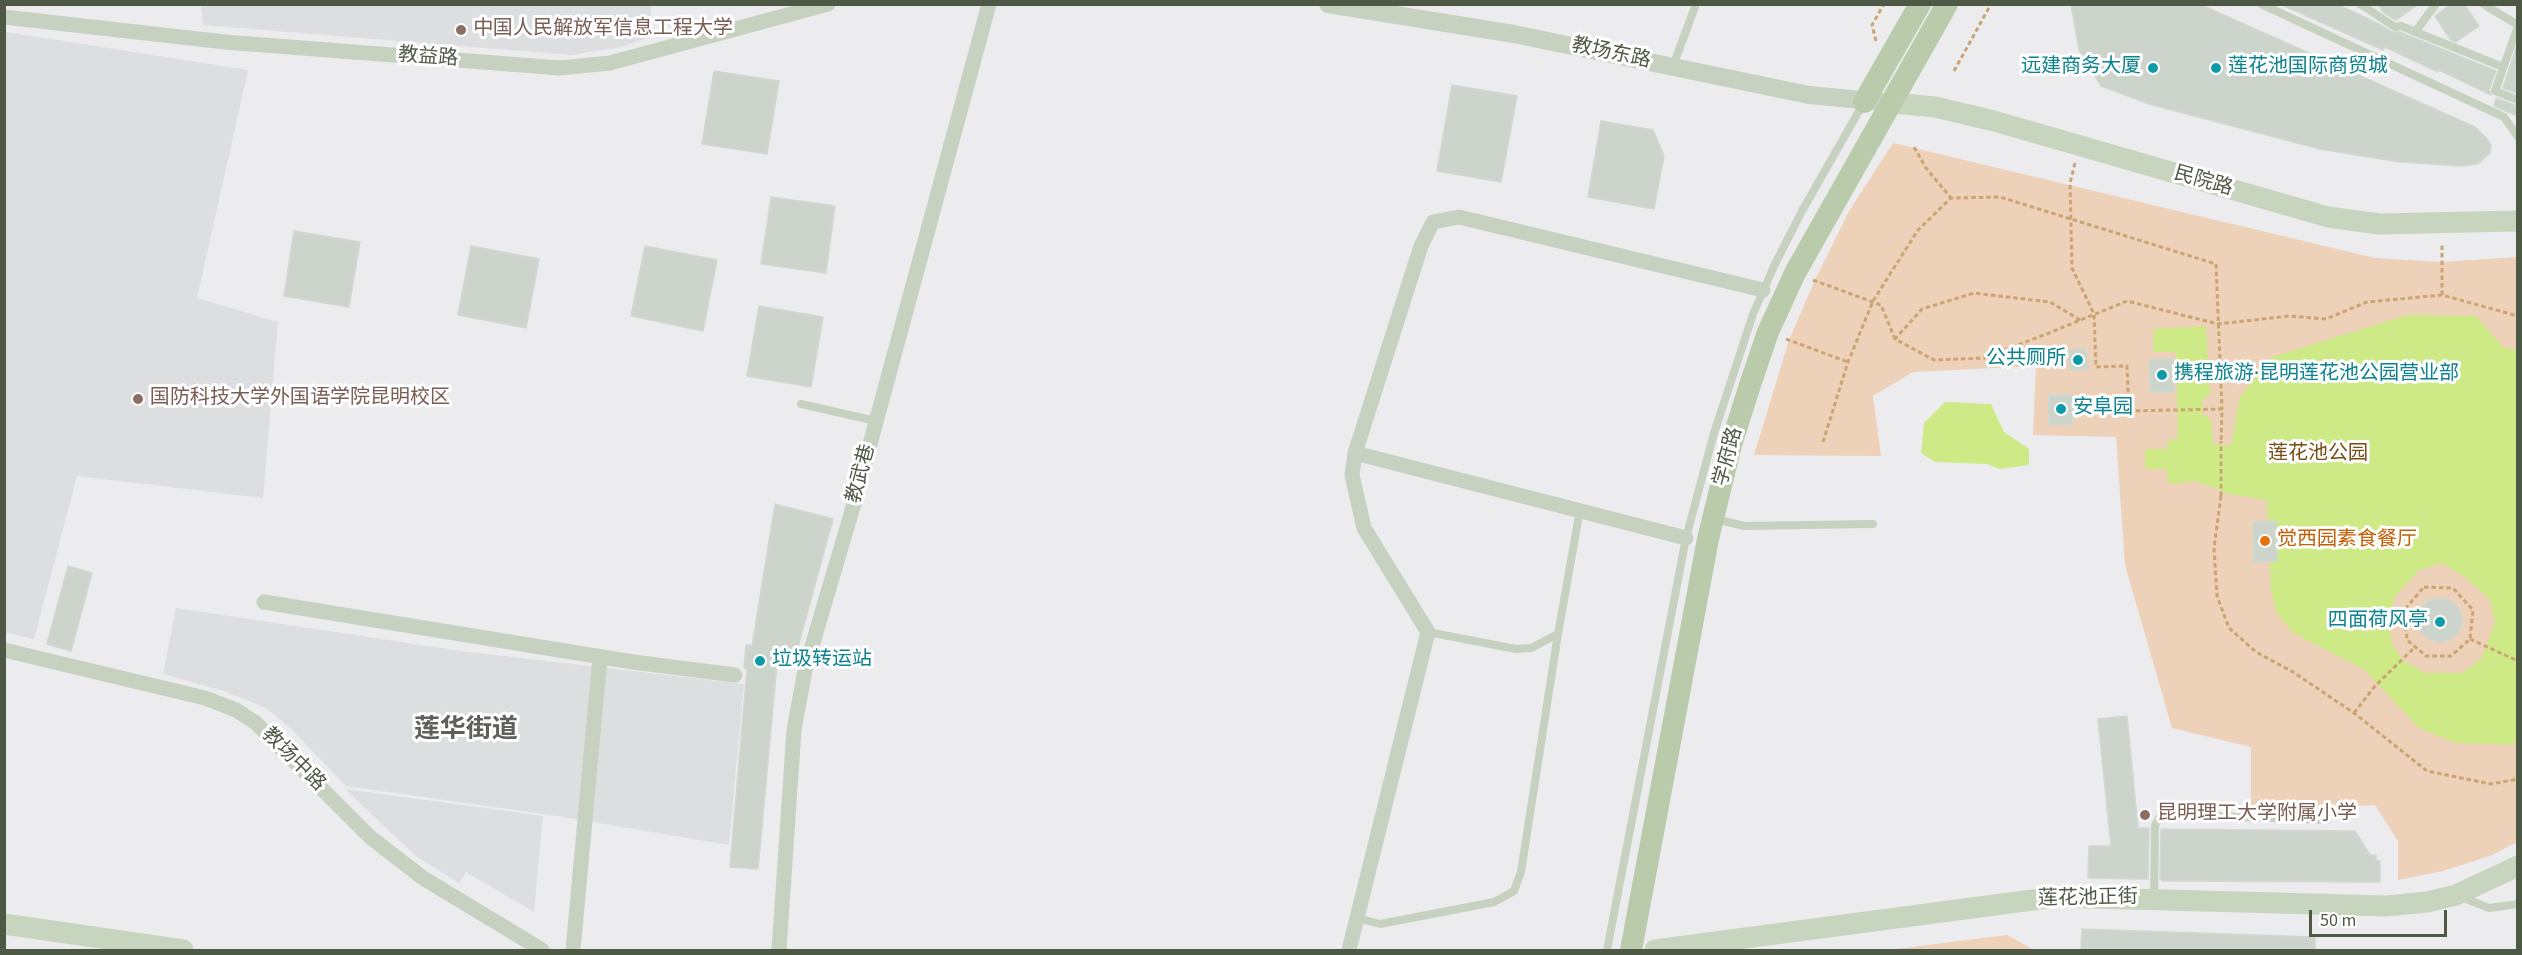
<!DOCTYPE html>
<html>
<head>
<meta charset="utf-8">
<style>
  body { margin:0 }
  #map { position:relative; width:2522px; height:955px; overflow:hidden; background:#ececef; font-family:"Source Sans 3",sans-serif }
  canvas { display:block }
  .frame { position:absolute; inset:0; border:6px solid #4e5945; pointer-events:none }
  .scale { position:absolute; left:2309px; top:910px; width:138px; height:27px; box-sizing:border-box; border:3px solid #4e5945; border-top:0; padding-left:8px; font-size:18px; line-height:21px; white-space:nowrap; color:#4e5945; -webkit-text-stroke:4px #fff; paint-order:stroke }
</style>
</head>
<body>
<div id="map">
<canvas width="2522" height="955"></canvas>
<div class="frame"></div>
<div class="scale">50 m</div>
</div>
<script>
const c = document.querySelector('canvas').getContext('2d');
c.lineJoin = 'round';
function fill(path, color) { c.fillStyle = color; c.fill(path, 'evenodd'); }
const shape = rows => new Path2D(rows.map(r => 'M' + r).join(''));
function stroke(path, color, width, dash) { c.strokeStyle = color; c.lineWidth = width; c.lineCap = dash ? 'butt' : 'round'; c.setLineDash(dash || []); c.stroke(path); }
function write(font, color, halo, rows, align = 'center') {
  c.font = font + ' "Source Sans 3","Noto Sans SC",sans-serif'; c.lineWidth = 6; c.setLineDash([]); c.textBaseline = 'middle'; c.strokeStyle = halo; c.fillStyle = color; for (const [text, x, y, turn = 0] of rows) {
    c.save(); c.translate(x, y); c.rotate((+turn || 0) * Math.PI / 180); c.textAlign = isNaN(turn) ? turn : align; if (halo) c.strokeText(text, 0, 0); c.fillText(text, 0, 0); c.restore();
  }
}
fill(shape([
  [201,5,651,5,652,36,621,47,571,55,203,25],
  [6,32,248,70,197,298,278,322,263,498,77,476,34,639,4,632],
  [176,608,461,651,744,684,729,845,557,816,346,786,290,728,266,708,224,691,163,674],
  [345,789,543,816,534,912,466,872,459,883,417,857]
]), '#dddee0');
fill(shape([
  [1893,143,2375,258,2442,262,2517,257,2517,842,2490,856,2443,871,2398,880,2398,841,2375,805,2251,811,2251,747,2172,728,2125,565,2116,437,2033,435,2036,366,1913,372,1873,396,1881,456,1754,455,1789,340,1815,280,1849,211],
  [2007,935,2034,950,1888,950]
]), '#edd1b9');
fill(shape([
  [2407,315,2476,316,2503,347,2517,351,2517,742,2508,745,2456,743,2419,728,2365,670,2292,632,2276,612,2271,589,2267,500,2229,494,2196,481,2169,484,2166,469,2145,469,2145,449,2167,449,2168,441,2178,438,2176,352,2154,352,2153,329,2206,326,2210,395,2202,400,2202,414,2211,420,2213,444,2231,446,2240,397,2270,358],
  [2441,563,2464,576,2490,599,2495,623,2481,659,2462,673,2425,673,2403,660,2393,646,2388,623,2395,596,2419,570],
  [1945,402,1991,404,2004,432,2029,449,2029,465,2000,469,1987,464,1935,462,1921,453,1924,423]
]), '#ceea87');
const building = shape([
  [2071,4,2199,4,2475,127,2487,139,2491,145,2490,153,2478,164,2461,166,2400,162,2320,149,2149,104,2101,86,2079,50,2071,4],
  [2280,4,2336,4,2377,23,2392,32,2400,32,2484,66,2496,71,2489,90,2491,95,2439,70,2438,72,2385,47,2383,50,2280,4],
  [2378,4,2419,4,2396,20,2383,12,2378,4],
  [2451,4,2464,4,2479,26,2456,42,2450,39,2435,16,2451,4],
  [2517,45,2517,93,2503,88,2517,45],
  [714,71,779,81,767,154,702,144,714,71],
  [1452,85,1517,96,1501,182,1437,171,1452,85],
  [2496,98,2517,106,2517,116,2494,106,2496,98],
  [1601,121,1653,130,1664,156,1654,209,1588,197,1601,121],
  [771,197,835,206,826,273,761,264,771,197],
  [294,231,360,242,349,307,284,296,294,231],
  [471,246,539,259,526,328,458,315,471,246],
  [645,246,717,260,703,331,631,316,645,246],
  [759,306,823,317,811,387,747,376,759,306],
  [2086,349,2088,369,2070,370,2068,350,2086,349],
  [2149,359,2174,359,2174,392,2150,392,2149,359],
  [2072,394,2073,424,2049,425,2049,395,2072,394],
  [775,504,833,519,795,658,778,653,758,869,730,867,747,669,744,668,746,645,752,646,775,504],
  [2276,521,2277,561,2254,562,2253,522,2276,521],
  [68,566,92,573,71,651,47,644,68,566],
  '2418 620a22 22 0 1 1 44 0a22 22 0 1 1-44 0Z',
  [2127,716,2138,828,2149,828,2148,879,2088,878,2089,846,2111,846,2098,719,2127,716],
  [2161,829,2355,831,2370,855,2376,855,2376,861,2380,861,2380,882,2163,881,2160,879,2161,829],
  [2082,929,2315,937,2315,951,2081,951,2082,929]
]);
fill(building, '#cdd4cb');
stroke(building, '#d1d8d0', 1.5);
stroke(shape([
  [1876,41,1872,25,1884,4],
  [1954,71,1991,4],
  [1914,147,1926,168,1951,198],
  [2075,163,2070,183,2072,268,2094,314,2096,367,2127,366,2129,411,2222,409,2221,441],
  [1813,280,1881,305,1895,339],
  [2442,295,2442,243],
  [2080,320,2050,302,1974,293,1922,309,1895,339,1934,360,1984,358,2049,333,2127,301,2218,324,2289,316,2326,319,2367,302,2442,295,2518,316],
  [1786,339,1848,362],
  [1823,442,1848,362,1873,301,1918,230,1951,198,2000,197,2216,264,2222,409],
  [2221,496,2214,548,2217,596,2229,628,2256,652,2293,672,2354,713,2427,771,2491,784,2518,779],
  [2424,587,2453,588,2473,610,2470,639,2451,656,2426,656,2407,640,2404,610,2424,587],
  [2470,639,2518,661],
  [2354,713,2375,686,2415,647]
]), '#caa572', 3, [4.5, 3]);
stroke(shape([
  [2261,4,2504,117,2518,137],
  [2360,4,2395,27,2401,26,2503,67],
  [2483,4,2518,25],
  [2518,26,2495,91,2518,100],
  [2415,32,2436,4],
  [1673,66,1696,4],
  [801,404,876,421],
  [1716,519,1744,526,1873,524],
  [1428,632,1516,649,1531,648,1558,634],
  [2461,897,2489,908,2518,904],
  [2154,898,2155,825,2164,810,2191,809,2209,816,2327,820],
  [1357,918,1380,924,1494,902,1514,891,1521,872,1558,634,1580,510],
  [1607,950,1686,538,1714,433,1753,314,1775,264,1802,211,1863,104]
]), '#c7d1bf', 8);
stroke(shape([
  [4,17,225,42,560,68,610,63,828,4],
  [1355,453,1686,538],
  [264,602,633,662,735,675],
  [4,650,205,698,236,710,256,723,370,837,423,878,542,950],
  [573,950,600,657],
  [779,950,794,730,805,670,853,507,989,4],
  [1349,950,1428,632,1364,528,1352,475,1355,453,1421,246,1433,222,1459,217,1763,290]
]), '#c7d1bf', 15);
stroke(shape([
  [1328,4,1514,34,1809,95,1893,103]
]), '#c7d1bf', 18);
stroke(shape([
  [1893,103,1935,107,1994,121,2328,217,2379,224,2518,221],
  [4,924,183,950],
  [1655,950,2055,897,2387,906,2427,902,2456,895,2518,866]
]), '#c8d5be', 21);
stroke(shape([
  [1864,102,1920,4],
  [1631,950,1708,539,1731,445,1750,385,1768,332,1795,273,1947,4]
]), '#b9cbab', 22);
stroke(shape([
  [2221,496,2221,441]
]), '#caa572', 3, [4.5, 3]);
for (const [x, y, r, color] of [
  [461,30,6,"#8d6e63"],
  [2153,68,6,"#0f9aa8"],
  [2216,68,6,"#0f9aa8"],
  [2078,360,6,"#0f9aa8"],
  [2162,375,6,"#0f9aa8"],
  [138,399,6,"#8d6e63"],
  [2061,409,6,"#0f9aa8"],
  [2265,541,6,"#e8710a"],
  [2440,622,6,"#0f9aa8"],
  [760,661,6,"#0f9aa8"],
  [2145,815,6,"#8d6e63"]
]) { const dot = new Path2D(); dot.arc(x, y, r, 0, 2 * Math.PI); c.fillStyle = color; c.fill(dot); stroke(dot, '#fff', 2); }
write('20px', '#785e54', '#fff', [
  ["中国人民解放军信息工程大学",473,30],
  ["国防科技大学外国语学院昆明校区",150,399],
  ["昆明理工大学附属小学",2157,815]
], 'left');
write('20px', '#4e5945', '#fff', [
  ["教场东路",1611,54,12],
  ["教益路",428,58,4],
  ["民院路",2203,182,16],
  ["学府路",1729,457,-75],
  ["教武巷",862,474,-75],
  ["教场中路",293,760,45],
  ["莲花池正街",2088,899,-1]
]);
write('20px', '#0d838f', '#fff', [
  ["远建商务大厦",2141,68,"right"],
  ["莲花池国际商贸城",2228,68],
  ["公共厕所",2066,360,"right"],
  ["携程旅游·昆明莲花池公园营业部",2174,375],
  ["安阜园",2073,409],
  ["四面荷风亭",2428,622,"right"],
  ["垃圾转运站",772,661]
], 'left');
write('20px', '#784e17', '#fff', [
  ["莲花池公园",2318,455]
]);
write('20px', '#c56008', '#fff', [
  ["觉西园素食餐厅",2277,541]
], 'left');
write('bold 26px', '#5c6159', '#fff', [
  ["莲华街道",466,731]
]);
</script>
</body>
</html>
